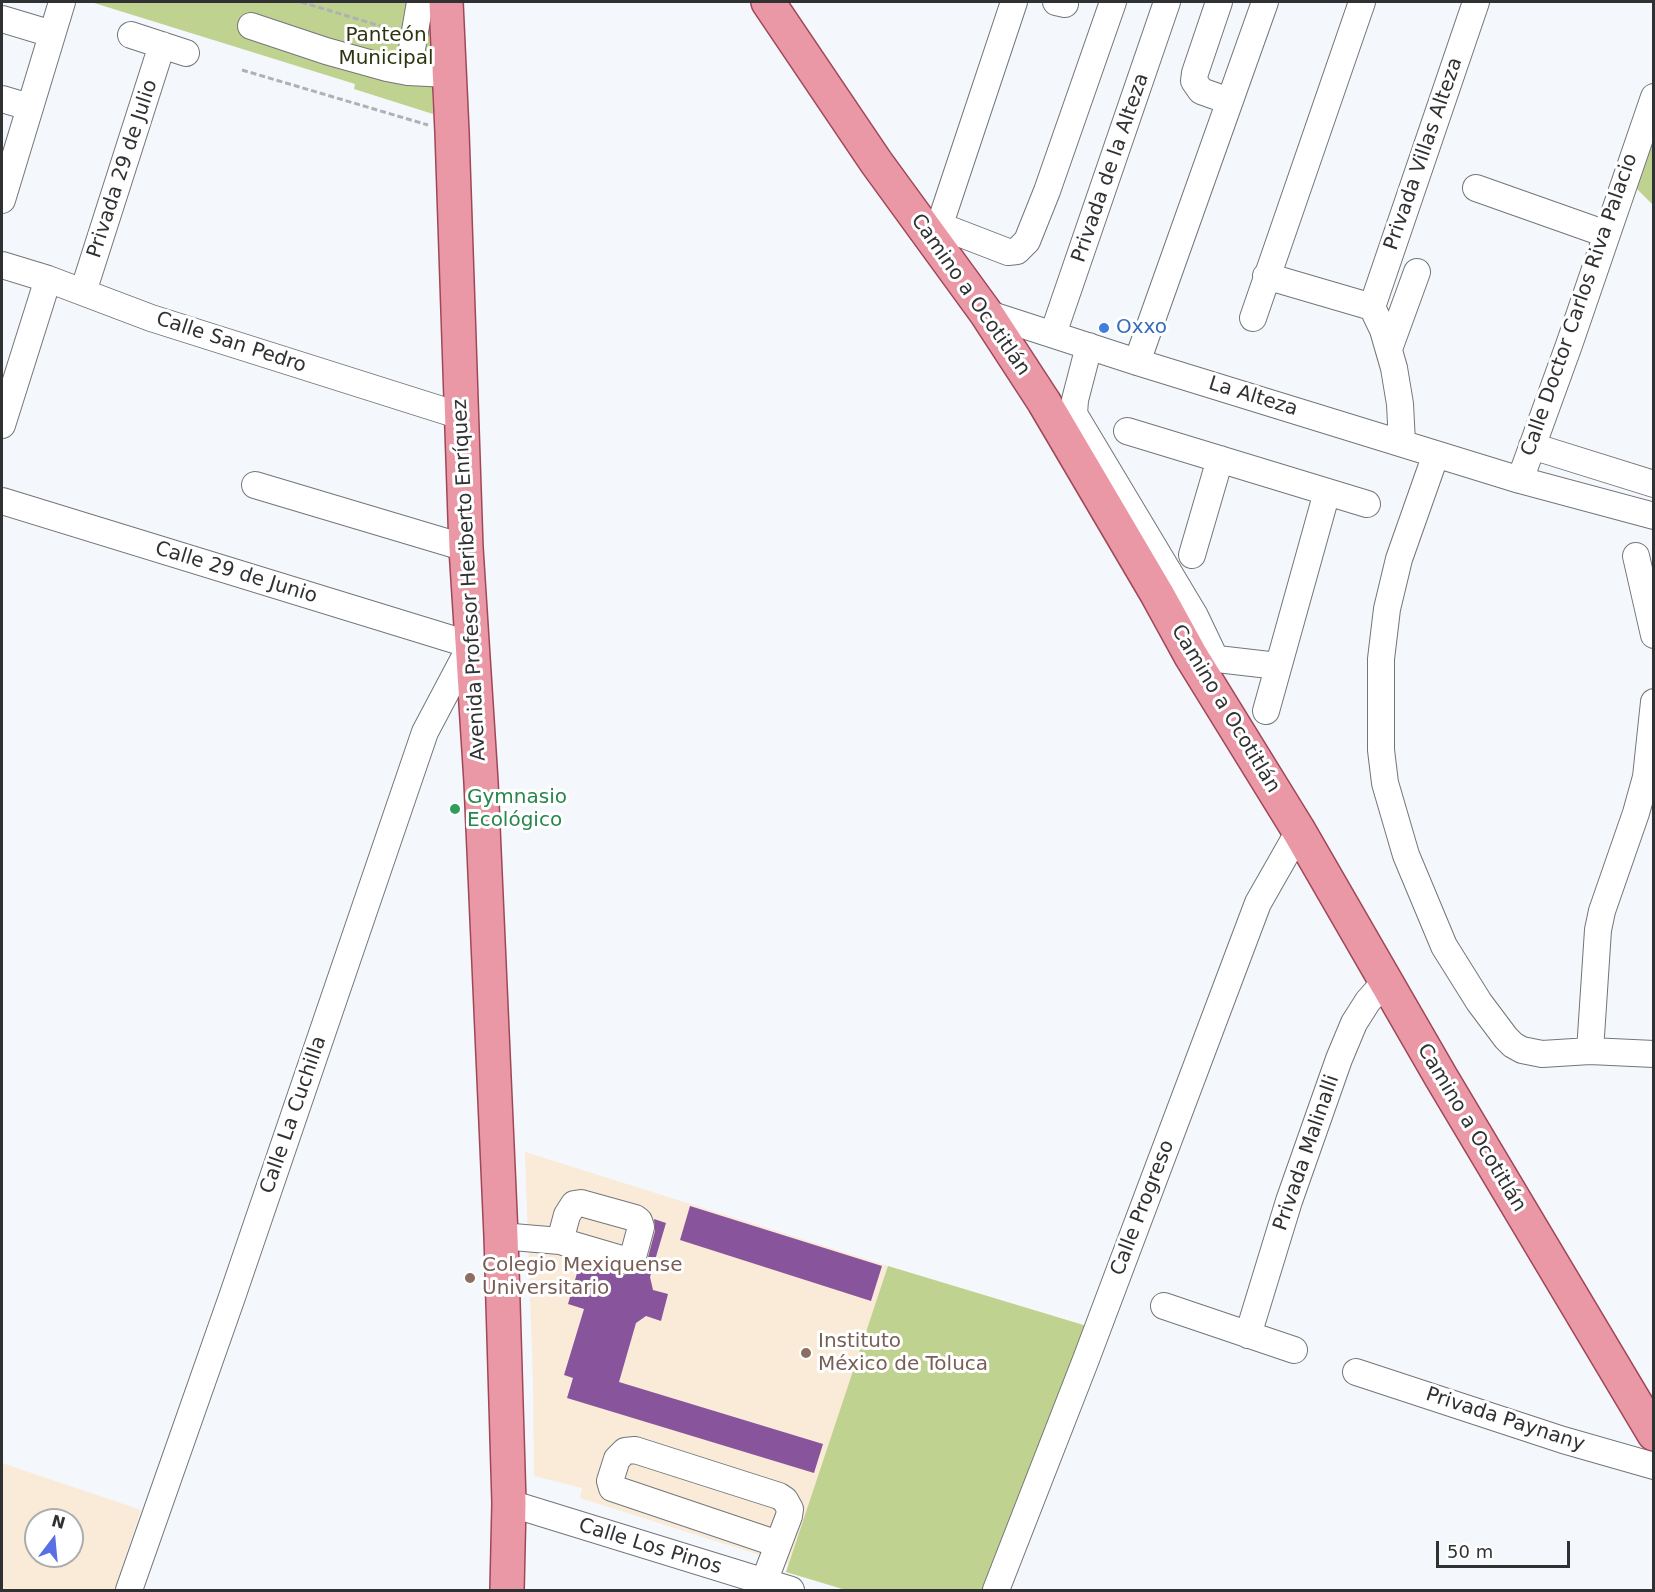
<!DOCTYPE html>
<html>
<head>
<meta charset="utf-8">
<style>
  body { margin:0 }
  #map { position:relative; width:1655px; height:1592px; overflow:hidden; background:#f4f7fb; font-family:"DejaVu Sans",sans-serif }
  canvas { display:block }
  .frame { position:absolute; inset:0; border:3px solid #303133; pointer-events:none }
  .north { position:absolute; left:24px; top:1508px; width:60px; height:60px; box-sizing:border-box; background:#fff; border:2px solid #acadad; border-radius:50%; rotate:16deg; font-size:16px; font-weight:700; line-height:24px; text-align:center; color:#303133 }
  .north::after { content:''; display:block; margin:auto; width:21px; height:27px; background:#586fe5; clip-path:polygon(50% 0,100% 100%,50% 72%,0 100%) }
  .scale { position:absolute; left:1436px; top:1541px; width:134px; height:27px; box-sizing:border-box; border:3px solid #303133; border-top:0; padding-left:8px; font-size:18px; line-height:21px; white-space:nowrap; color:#303133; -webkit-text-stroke:4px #fff; paint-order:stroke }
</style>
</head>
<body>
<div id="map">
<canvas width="1655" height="1592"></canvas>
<div class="frame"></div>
<div class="north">N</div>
<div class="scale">50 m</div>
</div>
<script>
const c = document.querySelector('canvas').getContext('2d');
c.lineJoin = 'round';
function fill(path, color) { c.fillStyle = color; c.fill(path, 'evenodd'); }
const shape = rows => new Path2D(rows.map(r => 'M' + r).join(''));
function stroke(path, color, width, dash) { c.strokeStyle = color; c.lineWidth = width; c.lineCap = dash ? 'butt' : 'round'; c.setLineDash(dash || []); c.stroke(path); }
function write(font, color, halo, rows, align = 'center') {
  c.font = font + ' "DejaVu Sans",sans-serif'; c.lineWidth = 6; c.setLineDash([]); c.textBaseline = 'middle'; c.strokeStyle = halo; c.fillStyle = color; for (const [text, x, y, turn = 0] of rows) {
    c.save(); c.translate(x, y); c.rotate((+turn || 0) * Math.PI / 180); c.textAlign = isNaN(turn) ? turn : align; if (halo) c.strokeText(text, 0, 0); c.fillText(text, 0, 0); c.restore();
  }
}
fill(shape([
  [525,1152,888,1266,1090,1327,846,1590,786,1572,788,1564,580,1498,582,1488,534,1476,533,1379],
  [2,1463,141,1510,114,1590,2,1590],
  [36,1520,72,1520,72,1556,36,1556]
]), '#faead8');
fill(shape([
  [91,2,430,2,433,114,354,89,355,84],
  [1653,130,1653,205,1635,187],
  [888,1266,1090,1327,984,1590,846,1590,786,1572]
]), '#bfd28f');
fill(shape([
  [690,1206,882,1266,871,1301,680,1240],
  [654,1219,666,1223,650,1277,653,1290,668,1294,661,1321,646,1316,636,1323,619,1382,823,1444,814,1473,567,1398,573,1378,564,1375,584,1309,568,1304,580,1263,624,1275,637,1273,648,1257,655,1231]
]), '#88559d');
const minor = shape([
  [1056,2,1065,4],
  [1219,2,1195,73,1194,81,1201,91,1229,101],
  [2,19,52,34],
  [251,26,326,51,387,68,408,72,449,74],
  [131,35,186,53],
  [408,72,420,2],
  [2,99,29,107],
  [1476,188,1606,234],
  [2,200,62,2],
  [938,225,1008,252,1017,251,1027,241,1047,191,1113,2],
  [929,236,942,218,1014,2],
  [2,265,48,279,151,318,461,416],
  [1266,276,1372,307],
  [83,292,162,45],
  [986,313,1137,362,1520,480,1654,516],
  [1253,318,1362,2],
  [1053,334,1167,2],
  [1089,346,1075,400,1074,414,1195,616,1216,660],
  [1389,349,1417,272],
  [1137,362,1265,2],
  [2,425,48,279],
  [1127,431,1367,504],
  [1402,443,1400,404,1394,368,1383,330,1372,307,1476,2],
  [1532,446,1654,484],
  [1436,454,1399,559,1387,609,1381,659,1381,750,1385,783,1406,855,1444,946,1479,1002,1506,1038,1513,1045,1522,1050,1542,1054,1590,1051,1654,1054],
  [1520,480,1569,345,1654,97],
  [255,485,466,548],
  [2,501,471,645,425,732,232,1297,129,1590],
  [1192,555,1220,459],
  [1636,556,1654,635],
  [1200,657,1278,666],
  [1266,711,1327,492],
  [1590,1051,1598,930,1602,911,1636,813,1646,777,1654,702],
  [501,1236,560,1241,628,1261,634,1253,641,1227,639,1221,635,1218,581,1203,574,1204,567,1215,560,1241],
  [1164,1306,1294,1350],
  [1248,1335,1289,1201,1339,1059,1354,1023,1368,1001,1385,982],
  [1356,1372,1563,1440,1654,1466],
  [509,1503,791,1590],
  [764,1582,789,1516,790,1509,785,1500,779,1496,635,1450,625,1451,617,1459,610,1481,612,1488,778,1544],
  [996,1590,1085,1362,1258,903,1299,831]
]);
const major = shape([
  [446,2,452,132,466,548,481,782,501,1236,509,1503,507,1590],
  [768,2,876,162,986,313,1044,402,1157,594,1191,656,1299,831,1441,1077,1654,1434]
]);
stroke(minor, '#737679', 28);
stroke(major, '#a04757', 36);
stroke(shape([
  [301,2,394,30],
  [242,70,428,125]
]), '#afb1b4', 3, [6, 3]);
stroke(minor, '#fff', 26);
stroke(major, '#eb98a6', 33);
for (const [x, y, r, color] of [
  [1104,328,6,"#3f7fe0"],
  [455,809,6,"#2e9e5b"],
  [470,1278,6,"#8d6e63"],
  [806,1353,6,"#8d6e63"]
]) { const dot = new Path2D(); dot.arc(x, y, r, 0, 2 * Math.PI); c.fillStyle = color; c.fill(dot); stroke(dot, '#fff', 2); }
write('20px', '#2c350e', '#fff', [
  ["Panteón",386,36],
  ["Municipal",386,59]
]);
write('20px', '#303133', '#fff', [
  ["Privada Villas Alteza",1424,154,-71],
  ["Privada de la Alteza",1111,168,-71],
  ["Privada 29 de Julio",123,169,-72],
  ["Camino a Ocotitlán",970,295,55],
  ["Calle Doctor Carlos Riva Palacio",1580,305,-71],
  ["Calle San Pedro",231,343,18],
  ["La Alteza",1253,397,17],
  ["Calle 29 de Junio",236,573,17],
  ["Avenida Profesor Heriberto Enríquez",470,580,-93],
  ["Camino a Ocotitlán",1225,709,59],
  ["Calle La Cuchilla",294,1115,-71],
  ["Camino a Ocotitlán",1471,1128,59],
  ["Privada Malinalli",1307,1153,-71],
  ["Calle Progreso",1143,1208,-69],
  ["Privada Paynany",1505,1420,18],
  ["Calle Los Pinos",650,1547,17]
]);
write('20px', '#366cbe', '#fff', [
  ["Oxxo",1116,328]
], 'left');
write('20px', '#27864d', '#fff', [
  ["Gymnasio",467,798],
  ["Ecológico",467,821]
], 'left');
write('20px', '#785e54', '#fff', [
  ["Colegio Mexiquense",482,1266],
  ["Universitario",482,1289],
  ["Instituto",818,1342],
  ["México de Toluca",818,1365]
], 'left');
</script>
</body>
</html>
